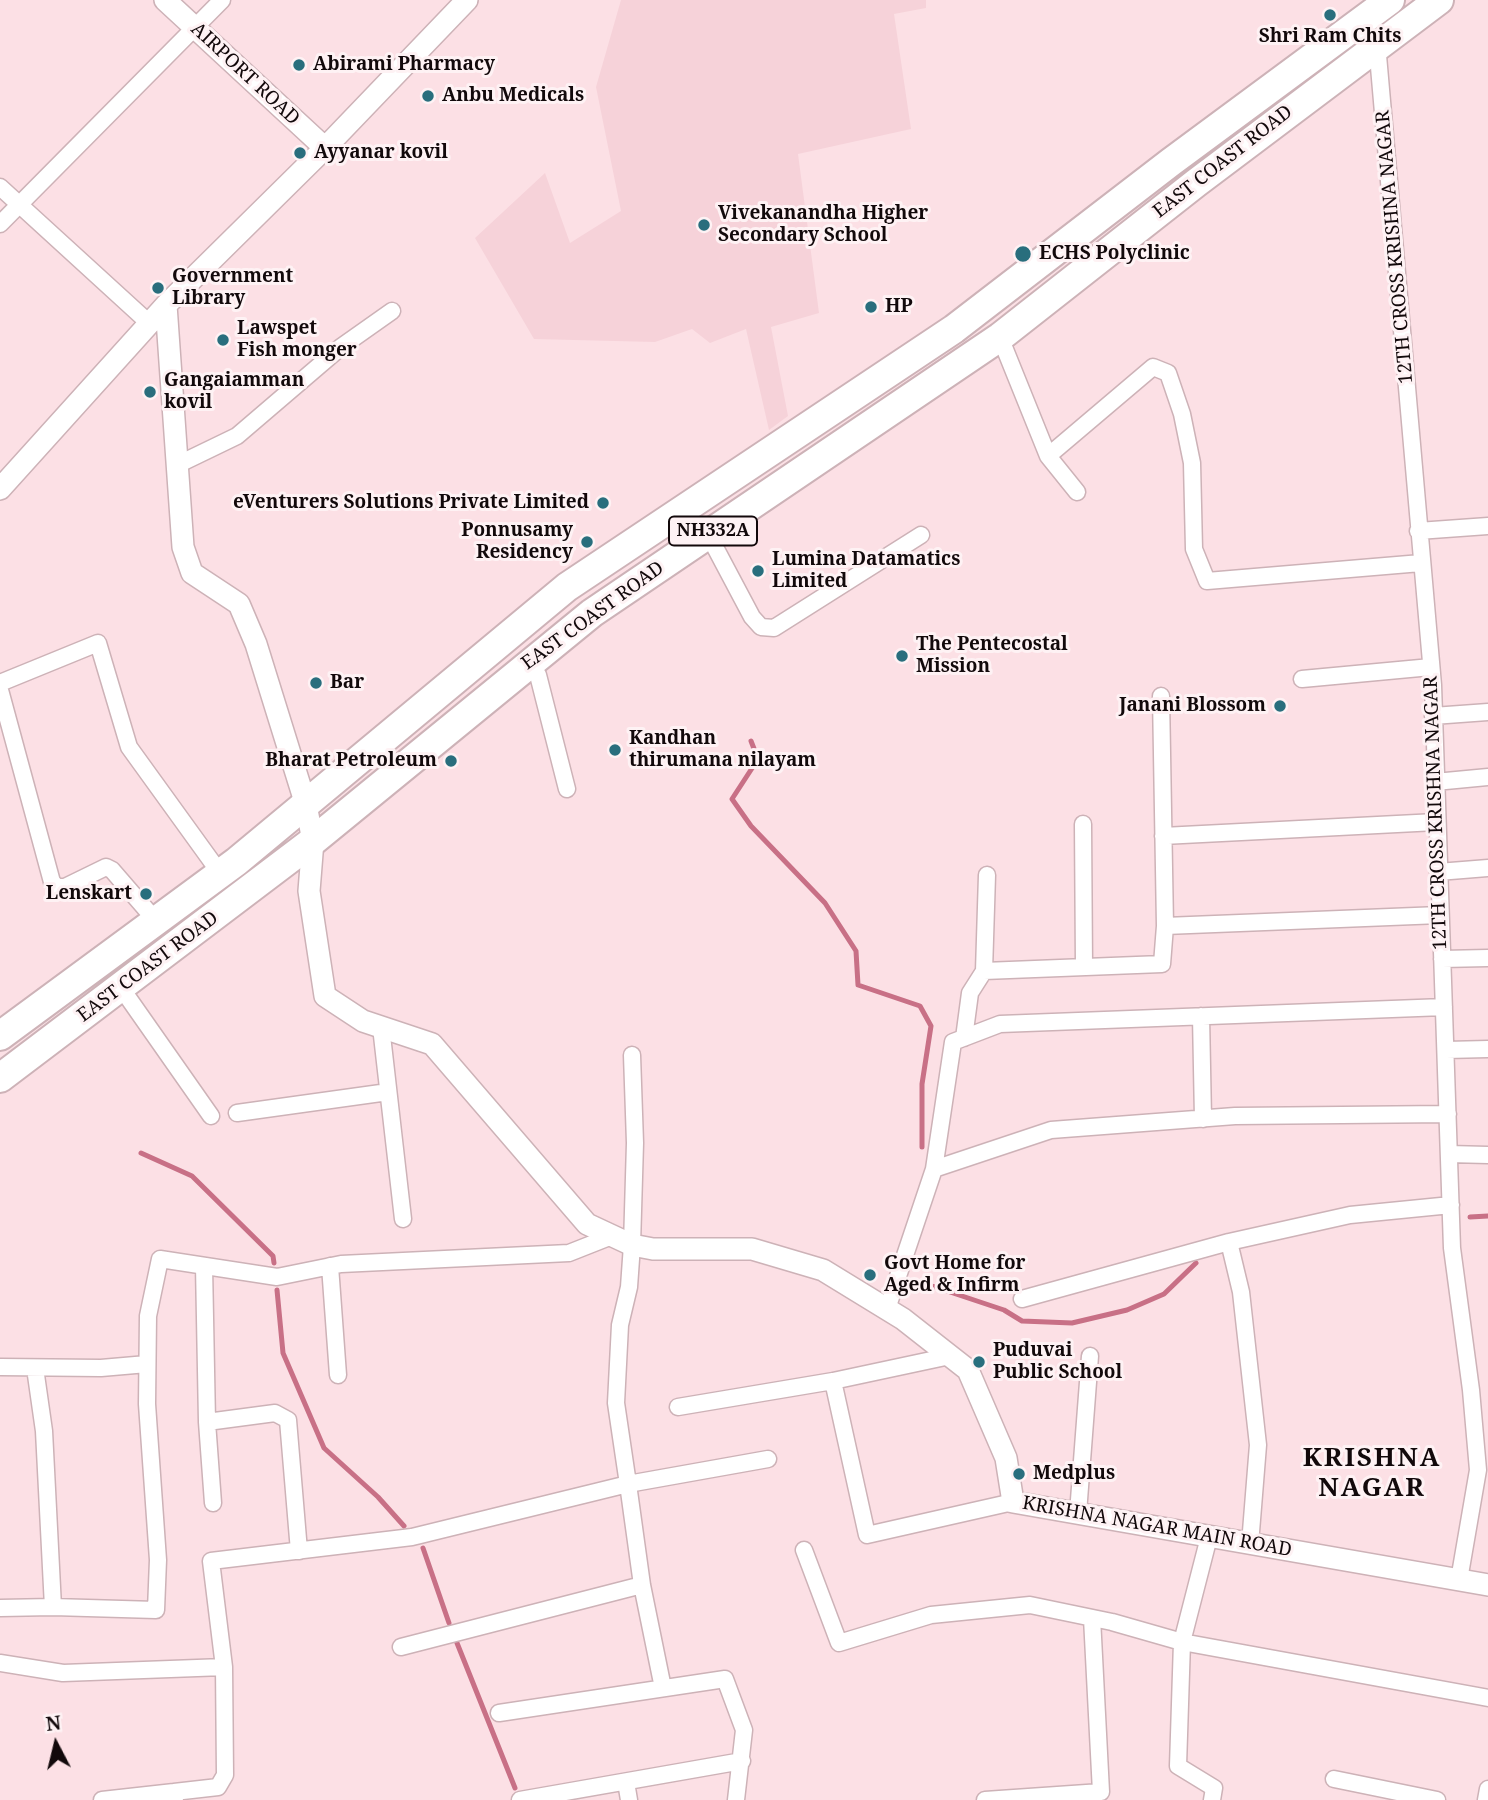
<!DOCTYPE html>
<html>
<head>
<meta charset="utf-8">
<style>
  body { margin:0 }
  #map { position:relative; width:1488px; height:1800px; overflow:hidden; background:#fce0e5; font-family:"Noto Serif",serif }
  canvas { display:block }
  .north { position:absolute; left:21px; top:1709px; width:70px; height:70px; -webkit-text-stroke:5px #fef2f4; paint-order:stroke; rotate:353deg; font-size:19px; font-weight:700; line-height:28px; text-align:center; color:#12090b }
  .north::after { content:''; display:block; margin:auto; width:24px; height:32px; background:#12090b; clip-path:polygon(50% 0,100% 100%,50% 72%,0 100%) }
</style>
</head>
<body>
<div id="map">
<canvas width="1488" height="1800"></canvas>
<div class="north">N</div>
</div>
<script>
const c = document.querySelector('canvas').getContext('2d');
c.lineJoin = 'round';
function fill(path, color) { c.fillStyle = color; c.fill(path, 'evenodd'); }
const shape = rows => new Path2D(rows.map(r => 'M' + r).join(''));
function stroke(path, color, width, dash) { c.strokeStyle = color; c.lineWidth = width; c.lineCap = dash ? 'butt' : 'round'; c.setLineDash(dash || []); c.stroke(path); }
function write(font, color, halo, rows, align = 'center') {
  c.font = font + ' "Noto Serif",serif'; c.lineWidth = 6; c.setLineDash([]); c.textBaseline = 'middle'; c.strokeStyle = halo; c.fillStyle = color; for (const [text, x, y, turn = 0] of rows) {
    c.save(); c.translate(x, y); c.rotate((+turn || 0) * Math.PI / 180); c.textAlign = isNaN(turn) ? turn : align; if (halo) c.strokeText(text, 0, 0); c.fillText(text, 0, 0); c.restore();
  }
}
fill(shape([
  [621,0,926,0,926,8,894,14,911,129,798,154,819,313,771,327,788,416,769,430,746,329,710,343,692,329,655,342,534,339,475,238,545,173,570,243,621,211,596,87]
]), '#f6d2d9');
stroke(shape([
  [751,741,758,759,732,799,751,826,825,903,856,951,858,985,920,1006,931,1026,922,1084,922,1147],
  [141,1153,192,1176,273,1256,274,1263],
  [1470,1217,1488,1216],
  [923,1283,1004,1310,1022,1321,1072,1323,1127,1310,1164,1294,1196,1263],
  [277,1290,283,1353,324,1448,378,1497,404,1526],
  [423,1548,449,1623],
  [457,1643,515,1788]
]), '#c87086', 5);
const street = shape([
  [1377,44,1433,685,1452,1248,1471,1390,1478,1470,1459,1580],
  [0,187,149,323],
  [0,224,222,0],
  [1000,337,1048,456,1077,492],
  [1048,456,1153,367,1168,373,1182,414,1192,463,1194,549,1207,581,1421,563],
  [177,465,237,436,341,347,392,311],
  [1418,531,1488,526],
  [708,534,752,617,761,627,774,628,921,535],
  [529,662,538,675,567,789],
  [1302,679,1431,667],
  [0,683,98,643,129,747,220,873],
  [0,690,52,882,57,887,65,887,106,867,112,870,157,922],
  [1433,716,1488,712],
  [1435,782,1488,777],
  [1083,824,1084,967],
  [1163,836,1436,822],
  [1438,872,1488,868],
  [1165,926,1440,915],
  [1442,959,1488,958],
  [984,971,987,875],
  [122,989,211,1116],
  [1201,1016,1203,1119],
  [381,1027,403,1219],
  [964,1038,970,993,984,971,1162,964,1165,926,1161,696],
  [1446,1050,1488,1049],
  [632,1055,635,1143,632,1245,629,1287,620,1325,616,1403,628,1484,768,1459],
  [237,1113,388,1092],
  [1449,1154,1488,1155],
  [934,1169,1051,1130,1235,1116,1448,1114],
  [1229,1242,1241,1292,1258,1445,1250,1544],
  [204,1266,207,1422,213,1503],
  [330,1266,338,1375],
  [1022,1299,1229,1242,1350,1215,1451,1205],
  [887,1309,934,1169,953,1042,1000,1024,1444,1007],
  [950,1356,833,1381,867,1535,1013,1502],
  [0,1367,101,1368,147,1364],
  [678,1407,833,1381],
  [207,1422,275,1413,288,1420,299,1551],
  [1078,1513,1090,1356],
  [1209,1537,1182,1642,1178,1766,1214,1788,1212,1800],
  [804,1550,839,1643,931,1615,1030,1605,1112,1622,1182,1642,1488,1698],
  [53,1607,156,1610,158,1560,147,1404,148,1316,160,1259,277,1277,341,1264,569,1253,612,1236],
  [0,1608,53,1607,44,1431,35,1368],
  [401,1647,642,1585],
  [0,1663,63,1673,224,1667],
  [499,1713,725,1679,744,1730,736,1800],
  [1334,1779,1437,1800],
  [626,1782,629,1800],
  [174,1792,218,1787,225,1775,224,1667,211,1561,412,1537,628,1484,642,1585,663,1688],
  [102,1800,174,1792,175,1800],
  [520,1800,742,1761],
  [985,1800,1101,1792,1092,1618],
  [1486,1800,1488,1789]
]);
const secondary = shape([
  [165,0,325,148],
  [166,305,183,547,192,573,239,604,256,644,306,805,313,841,309,891,325,996,363,1021,432,1044,587,1224,632,1245,653,1249,752,1249,823,1270,903,1319,968,1370,1006,1458,1013,1502,1488,1585],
  [0,489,166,305,325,148,467,0]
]);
const highway = shape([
  [0,1036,236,862,567,587,954,329,1171,162,1390,0],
  [0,1078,313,841,592,613,1000,337,1196,183,1439,0]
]);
stroke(street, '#cdb2b7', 19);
stroke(secondary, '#cdb2b7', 24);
stroke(highway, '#cdb2b7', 32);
stroke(street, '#fff', 16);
stroke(secondary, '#fff', 21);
stroke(highway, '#fff', 28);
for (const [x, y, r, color] of [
  [1330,15,7,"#296e7d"],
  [299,65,7,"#296e7d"],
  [428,96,7,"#296e7d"],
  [300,153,7,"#296e7d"],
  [704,225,7,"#296e7d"],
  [1023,254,9,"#296e7d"],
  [158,288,7,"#296e7d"],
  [871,307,7,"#296e7d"],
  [223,340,7,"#296e7d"],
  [150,392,7,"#296e7d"],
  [603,503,7,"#296e7d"],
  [587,542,7,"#296e7d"],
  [758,571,7,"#296e7d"],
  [902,656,7,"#296e7d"],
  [316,683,7,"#296e7d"],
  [1280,706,7,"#296e7d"],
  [615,750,7,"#296e7d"],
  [451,761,7,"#296e7d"],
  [146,894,7,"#296e7d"],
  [870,1275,7,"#296e7d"],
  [979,1362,7,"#296e7d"],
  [1019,1474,7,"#296e7d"]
]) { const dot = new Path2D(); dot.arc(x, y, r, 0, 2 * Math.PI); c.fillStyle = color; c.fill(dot); stroke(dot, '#fef2f4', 2.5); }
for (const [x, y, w] of [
  [713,531,88]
]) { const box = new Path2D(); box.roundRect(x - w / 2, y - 14.5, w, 29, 5); c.fillStyle = '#fef2f4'; c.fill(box); stroke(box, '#12090b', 2); }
write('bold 18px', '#12090b', null, [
  ["NH332A",713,531]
]);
write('bold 19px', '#12090b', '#fef2f4', [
  ["Shri Ram Chits",1330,37,"center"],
  ["Abirami Pharmacy",313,65],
  ["Anbu Medicals",442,96],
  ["Ayyanar kovil",314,153],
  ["Vivekanandha Higher",718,214],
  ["Secondary School",718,236],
  ["ECHS Polyclinic",1039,254],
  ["Government",172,277],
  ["Library",172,299],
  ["HP",885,307],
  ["Lawspet",237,329],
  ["Fish monger",237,351],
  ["Gangaiamman",164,381],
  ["kovil",164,403],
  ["eVenturers Solutions Private Limited",589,503,"right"],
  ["Ponnusamy",573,531,"right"],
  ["Residency",573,553,"right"],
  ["Lumina Datamatics",772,560],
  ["Limited",772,582],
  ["The Pentecostal",916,645],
  ["Mission",916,667],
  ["Bar",330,683],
  ["Janani Blossom",1266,706,"right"],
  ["Kandhan",629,739],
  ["thirumana nilayam",629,761],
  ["Bharat Petroleum",437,761,"right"],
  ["Lenskart",132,894,"right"],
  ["Govt Home for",884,1264],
  ["Aged & Infirm",884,1286],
  ["Puduvai",993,1351],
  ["Public School",993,1373],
  ["Medplus",1033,1474]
], 'left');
write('19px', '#12090b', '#fef2f4', [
  ["AIRPORT ROAD",245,74,43],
  ["EAST COAST ROAD",1223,162,-38],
  ["12TH CROSS KRISHNA NAGAR",1395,247,-95],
  ["EAST COAST ROAD",593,616,-36],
  ["12TH CROSS KRISHNA NAGAR",1436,813,-92],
  ["EAST COAST ROAD",148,967,-37],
  ["KRISHNA NAGAR MAIN ROAD",1157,1527,10]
]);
c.letterSpacing = '2px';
write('bold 26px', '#12090b', '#fef2f4', [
  ["KRISHNA",1372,1459],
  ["NAGAR",1372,1489]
]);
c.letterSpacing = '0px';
</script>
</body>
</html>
